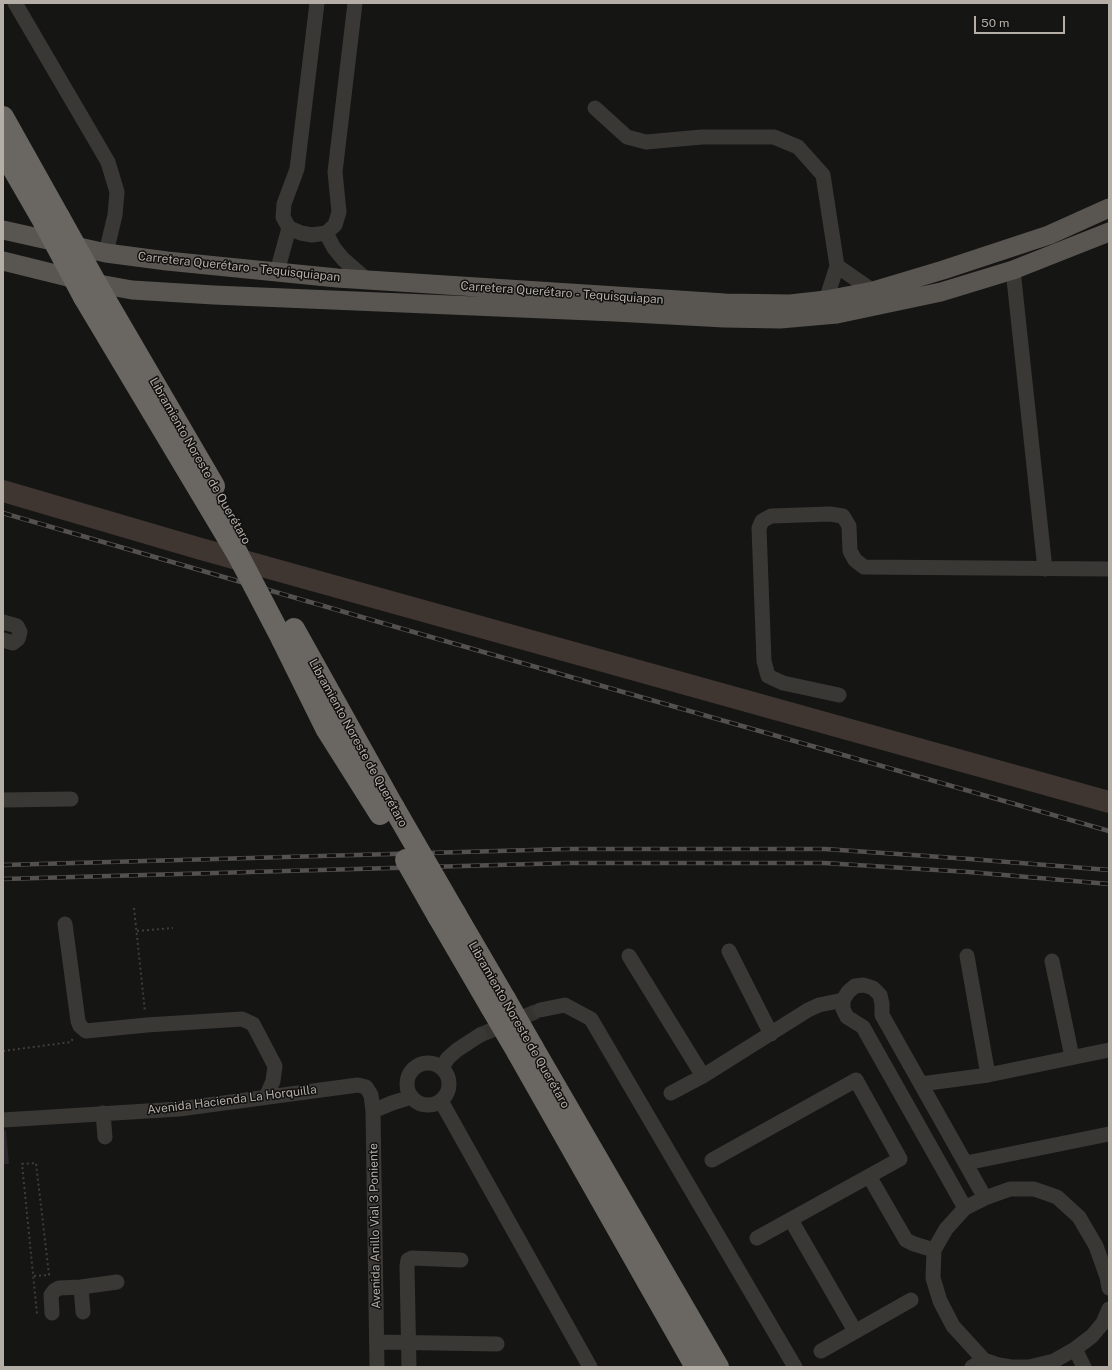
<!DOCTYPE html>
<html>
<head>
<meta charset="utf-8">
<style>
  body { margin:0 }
  #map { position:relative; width:1112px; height:1370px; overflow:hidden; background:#151514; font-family:"Public Sans",sans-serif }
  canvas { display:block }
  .frame { position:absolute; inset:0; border:4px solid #b4aea7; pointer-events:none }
  .scale { position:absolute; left:974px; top:16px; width:91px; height:18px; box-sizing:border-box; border:2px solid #b4aea7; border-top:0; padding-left:5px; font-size:12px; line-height:14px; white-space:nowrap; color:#b4aea7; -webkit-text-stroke:3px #10100f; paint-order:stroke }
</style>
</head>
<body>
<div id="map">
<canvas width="1112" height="1370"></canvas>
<div class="frame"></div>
<div class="scale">50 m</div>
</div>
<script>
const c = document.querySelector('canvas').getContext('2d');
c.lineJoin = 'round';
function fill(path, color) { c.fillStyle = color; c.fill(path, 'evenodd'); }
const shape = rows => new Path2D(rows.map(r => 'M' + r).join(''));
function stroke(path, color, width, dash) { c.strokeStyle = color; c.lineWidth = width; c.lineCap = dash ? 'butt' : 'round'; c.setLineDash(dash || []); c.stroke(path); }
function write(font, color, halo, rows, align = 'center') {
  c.font = font + ' "Public Sans",sans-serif'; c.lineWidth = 3; c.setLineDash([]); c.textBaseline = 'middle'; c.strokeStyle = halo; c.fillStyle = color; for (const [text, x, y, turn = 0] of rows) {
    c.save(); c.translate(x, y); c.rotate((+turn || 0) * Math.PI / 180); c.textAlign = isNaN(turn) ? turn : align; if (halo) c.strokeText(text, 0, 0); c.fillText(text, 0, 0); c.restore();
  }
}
fill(shape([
  [6,1130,9,1164,3,1164,3,1131]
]), '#2a232a');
stroke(shape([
  [3,491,201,549,1109,802]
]), '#3f3531', 22);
stroke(shape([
  [480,1035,540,1010]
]), '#353431', 15, [15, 8]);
stroke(shape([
  [134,908,145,1012],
  [137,931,173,928],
  [3,1051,71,1042,73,1038],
  [34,1276,49,1275,36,1163,22,1164,37,1314]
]), '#413e3c', 2, [2, 3]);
stroke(shape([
  [15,3,108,162,117,192,115,215,106,253],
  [595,108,627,137,646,142,702,137,774,137,798,147,823,175,837,266,826,300],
  [289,228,301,233,312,235,326,233,335,225,339,212,335,172,355,3],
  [326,233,334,248,343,259,367,280],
  [837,266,873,291],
  [1013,270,1045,569],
  [277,272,289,228,283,217,284,204,297,169,317,3],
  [3,622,17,626,20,632,18,639,13,643,3,640],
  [839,695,783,683,768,676,764,661,759,528,762,521,771,516,830,514,843,516,849,526,850,551,855,560,864,567,1109,569],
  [3,800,71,799],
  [65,924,78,1021,80,1026,86,1031,147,1025,242,1019,253,1024,275,1066,273,1081,266,1097],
  [729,951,771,1034],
  [629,956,703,1076],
  [967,956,988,1075],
  [1052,961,1072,1057],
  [540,1010,565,1005,591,1019,795,1367],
  '407 1084a21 21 0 1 1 42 0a21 21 0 1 1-42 0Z',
  [442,1067,448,1058,457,1050,480,1035],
  [921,1084,988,1075,1109,1050],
  [671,1093,703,1076,808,1010,819,1005,843,1000],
  [441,1101,590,1367],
  [373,1111,392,1103,411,1097],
  [103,1113,105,1137],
  [3,1120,179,1109,358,1085,366,1087,371,1095,373,1111,377,1367],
  [712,1160,856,1080,900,1159,757,1238],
  [966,1163,1109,1134],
  [869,1176,906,1240,914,1244,934,1250],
  [965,1208,863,1027,847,1017,843,1009,843,1000,848,992,855,986,864,985,873,988,880,995,882,1004,882,1015,985,1198],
  [791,1220,855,1331],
  [81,1287,83,1312],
  [1109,1288,1107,1277,1096,1246,1079,1217,1057,1197,1034,1189,1010,1189,985,1198,965,1208,946,1229,934,1250,933,1278,940,1301,953,1326,984,1360,999,1365,1011,1367,1029,1367,1054,1361,1075,1349,1092,1336,1103,1323,1109,1309],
  [52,1313,51,1295,54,1291,59,1288,81,1287,117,1282],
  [377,1342,497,1344],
  [1075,1349,1084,1367],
  [821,1351,911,1300],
  [409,1367,407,1266,408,1260,412,1258,461,1260],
  [972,1367,984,1360]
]), '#3a3835', 15);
stroke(shape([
  [3,230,106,253,167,261,337,278,725,303,790,304,826,300,873,291,943,270,1049,235,1109,208],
  [3,261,88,282,132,290,214,295,615,312,724,318,780,319,837,314,941,292,1013,270,1109,232]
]), '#595652', 19);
stroke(shape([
  [3,117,59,217],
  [3,151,44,222],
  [102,294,214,486],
  [84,297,237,553],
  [294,629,394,808],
  [282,639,327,730,380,814],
  [456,915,505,999],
  [438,916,491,1007],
  [533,1048,718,1367],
  [518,1053,696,1367]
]), '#6a6762', 22);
const rail = shape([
  [3,513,403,629,1109,831],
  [3,865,568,849,825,849,970,859,1109,870],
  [3,879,568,863,824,863,969,872,1109,884]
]);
stroke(rail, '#53504d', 4.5);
stroke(rail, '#10100f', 3, [9]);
stroke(shape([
  [59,217,102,294],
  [44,222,84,297],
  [237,553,282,639],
  [394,808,456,915],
  [406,860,438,916],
  [505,999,533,1048],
  [491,1007,518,1053]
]), '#6a6762', 22);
write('12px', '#b4aea7', '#10100f', [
  ["Carretera Querétaro - Tequisquiapan",239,267,6],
  ["Carretera Querétaro - Tequisquiapan",562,293,4],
  ["Libramiento Noreste de Querétaro",200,461,60],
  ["Libramiento Noreste de Querétaro",358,743,61],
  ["Libramiento Noreste de Querétaro",519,1025,60],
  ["Avenida Hacienda La Horquilla",232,1100,-7],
  ["Avenida Anillo Vial 3 Poniente",375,1226,-91]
]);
</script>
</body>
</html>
